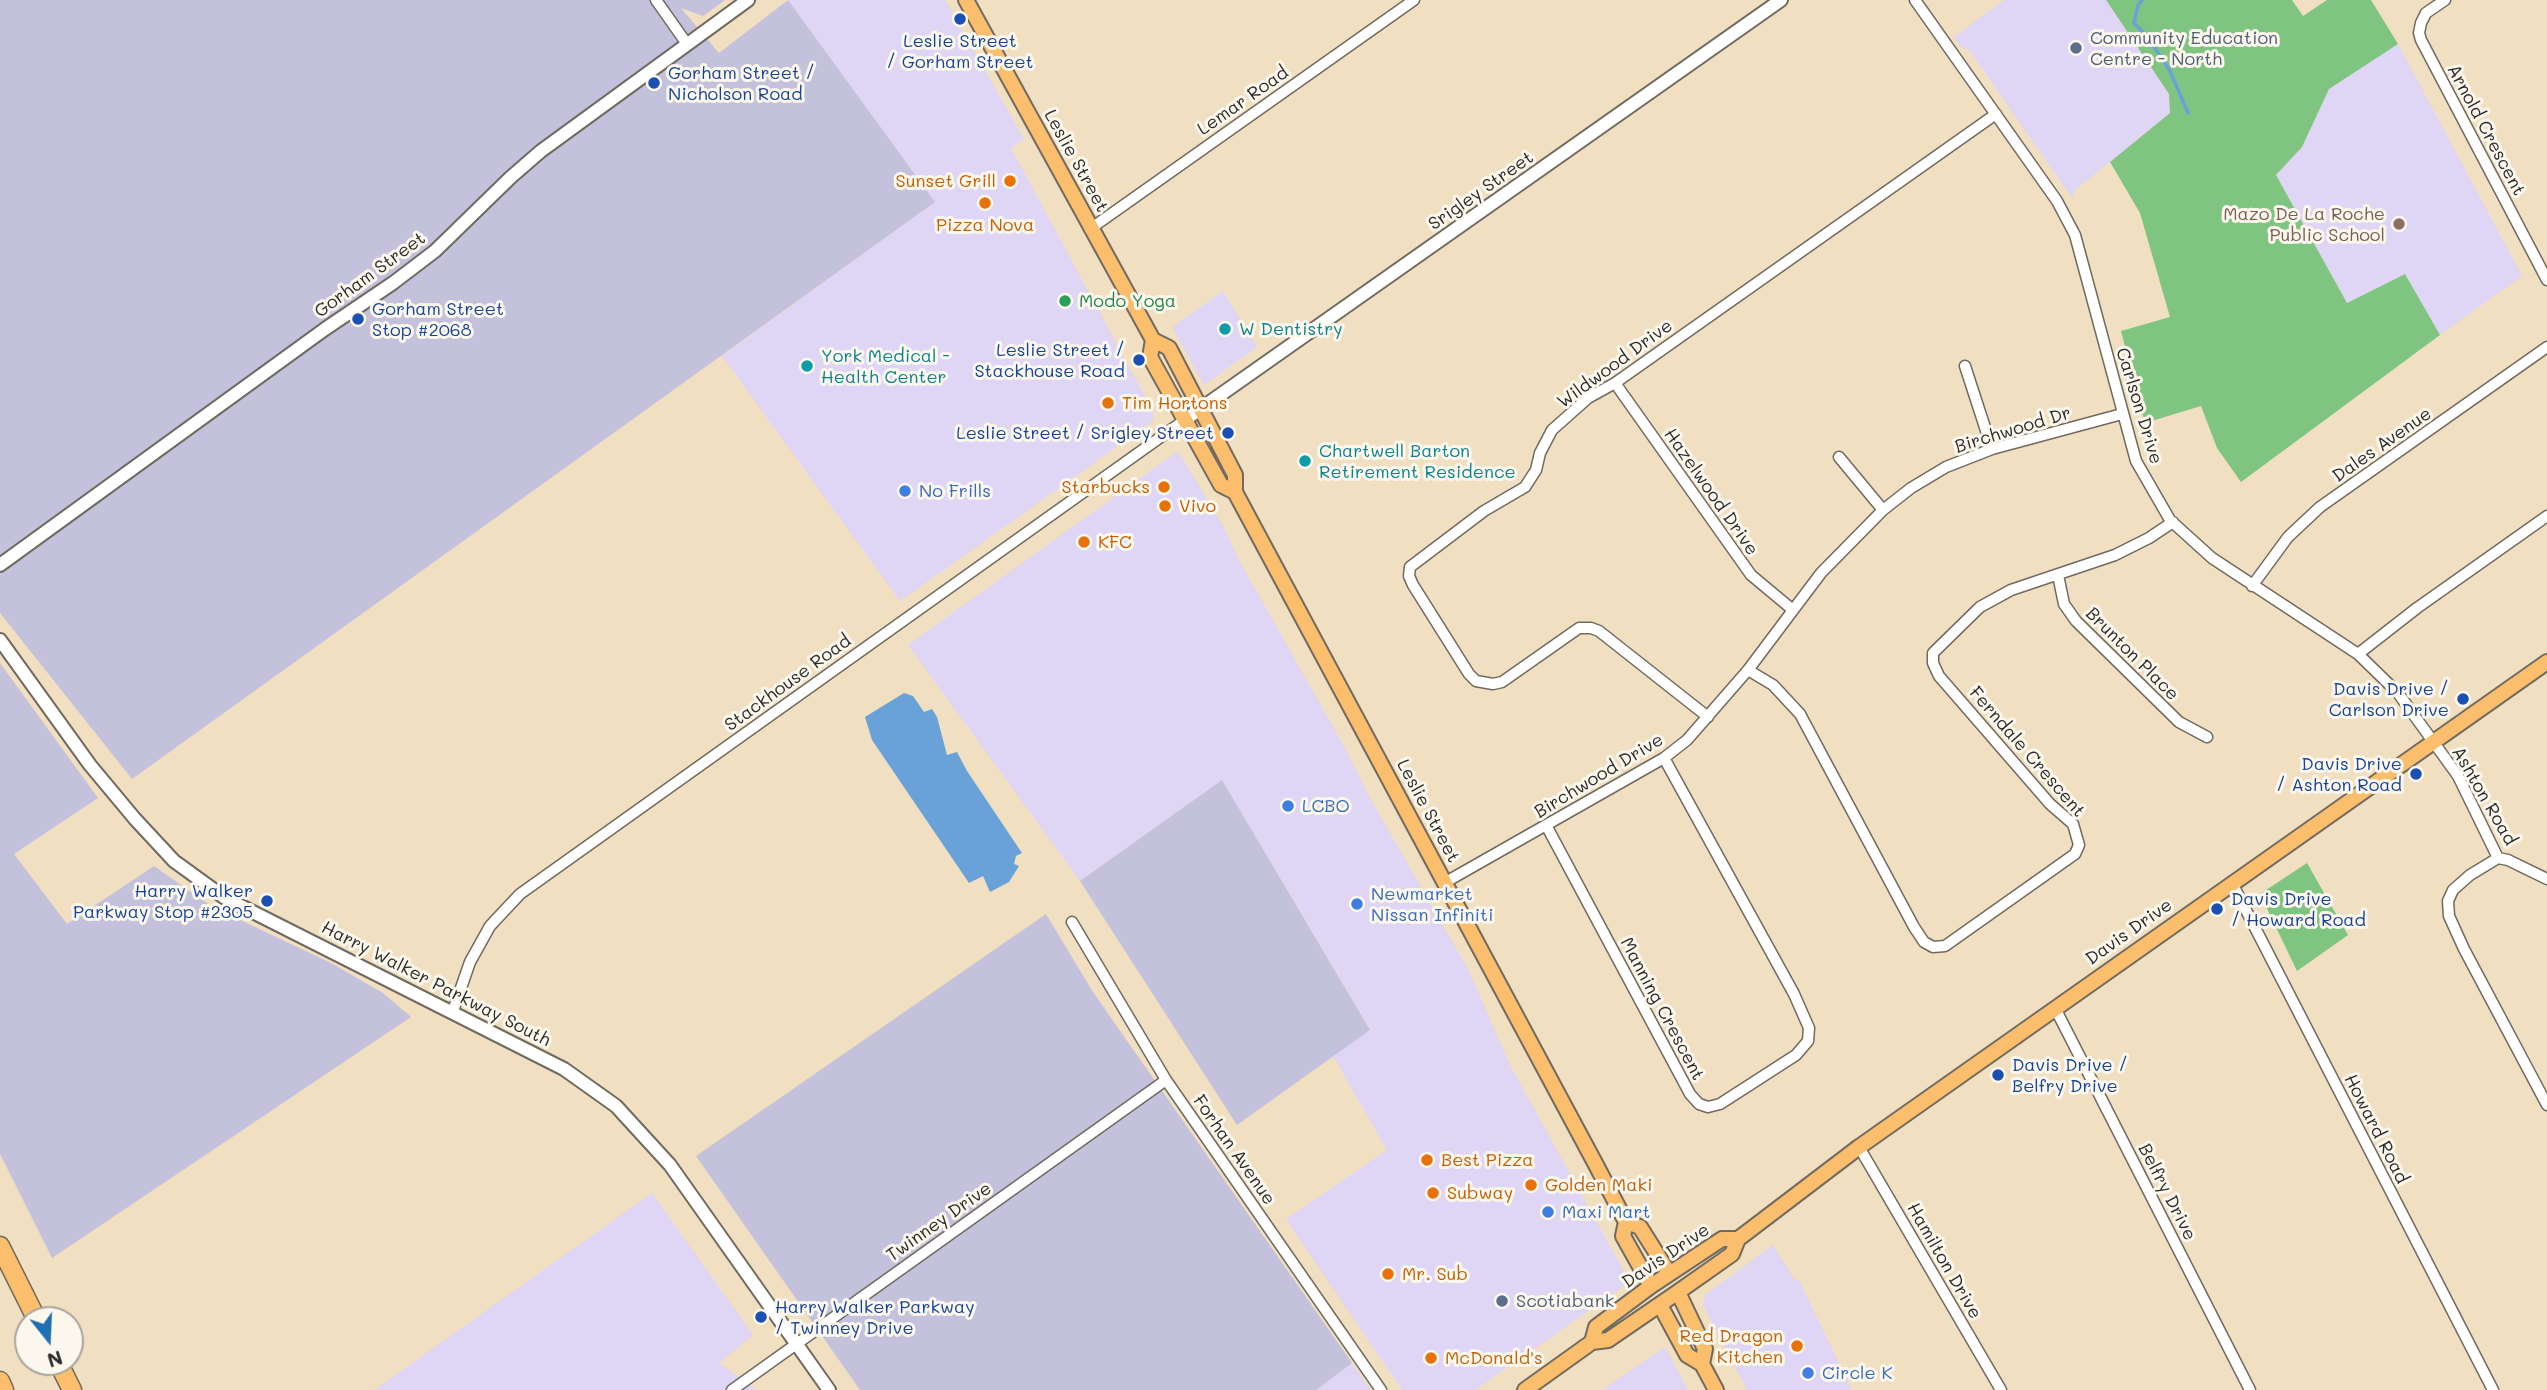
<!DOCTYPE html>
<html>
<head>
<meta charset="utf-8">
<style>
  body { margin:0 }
  #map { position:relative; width:2547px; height:1390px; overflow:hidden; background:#f1dfc1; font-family:Mali,sans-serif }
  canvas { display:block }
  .north { position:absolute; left:14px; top:1306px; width:70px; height:70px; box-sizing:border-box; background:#fbf7ec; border:2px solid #a8a59f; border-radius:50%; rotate:162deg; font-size:19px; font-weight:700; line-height:28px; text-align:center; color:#2b2b2b }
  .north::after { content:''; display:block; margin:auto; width:24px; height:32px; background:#1f6fb2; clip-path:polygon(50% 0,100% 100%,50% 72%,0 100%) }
</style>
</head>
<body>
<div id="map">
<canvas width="2547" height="1390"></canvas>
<div class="north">N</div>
</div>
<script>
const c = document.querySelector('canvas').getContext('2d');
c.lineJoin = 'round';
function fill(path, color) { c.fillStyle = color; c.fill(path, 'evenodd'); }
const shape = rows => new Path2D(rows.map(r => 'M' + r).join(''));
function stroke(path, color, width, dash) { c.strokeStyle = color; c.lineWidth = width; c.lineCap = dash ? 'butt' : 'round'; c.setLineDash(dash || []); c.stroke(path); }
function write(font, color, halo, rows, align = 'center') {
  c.font = font + ' Mali,sans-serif'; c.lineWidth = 6; c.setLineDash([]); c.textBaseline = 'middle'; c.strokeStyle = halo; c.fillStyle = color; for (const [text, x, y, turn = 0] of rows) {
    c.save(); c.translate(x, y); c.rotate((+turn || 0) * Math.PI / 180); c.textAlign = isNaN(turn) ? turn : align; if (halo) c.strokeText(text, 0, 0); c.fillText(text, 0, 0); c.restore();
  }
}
fill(shape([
  [788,0,945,0,1024,139,1011,148,1153,411,1153,421,900,601,722,356,935,202],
  [2004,0,2106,0,2169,94,2170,113,2075,190,2072,198,1970,51,1960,46,1954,37],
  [2398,44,2522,276,2440,335,2405,274,2347,303,2276,175,2302,147,2329,89],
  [1223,291,1257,347,1204,385,1172,327],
  [1178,451,1222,524,1240,562,1345,748,1370,798,1469,971,1510,1065,1630,1282,1475,1390,1402,1390,1286,1219,1387,1150,1333,1056,1370,1029,1222,780,1080,881,908,645],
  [652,1193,753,1335,719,1363,757,1390,374,1390],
  [1773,1245,1794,1279,1799,1280,1852,1390,1747,1390,1703,1305,1705,1295],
  [1665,1347,1688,1390,1602,1390],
  [1352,1363,1371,1390,1316,1390]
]), '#dfd5f5');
fill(shape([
  [0,0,725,0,703,16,681,8,719,53,788,0,935,202,132,779,0,613],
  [0,663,98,798,14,854,67,924,154,866,211,906,331,963,383,993,411,1017,52,1258,0,1154],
  [1222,780,1370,1030,1237,1125,1080,881],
  [1046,914,1093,992,1352,1363,1316,1390,860,1390,696,1156]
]), '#c3c1db');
fill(shape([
  [2106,0,2292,0,2303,16,2327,0,2371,0,2398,44,2329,89,2302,147,2276,175,2347,303,2405,274,2440,335,2241,482,2217,448,2201,406,2145,423,2121,331,2170,317,2140,213,2110,162,2170,113,2169,94],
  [2307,863,2348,935,2297,971,2260,894]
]), '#7fc581');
fill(shape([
  [904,693,913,696,924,712,932,709,937,717,947,755,957,752,967,771,1022,853,1016,856,1014,864,1019,866,1009,882,990,892,983,876,969,883,872,740,865,717]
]), '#69a2d8');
stroke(shape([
  [2142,0,2138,5,2134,23,2147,36,2170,71,2188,113]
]), '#69a2d8', 3.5);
const minor = shape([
  [656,0,687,44],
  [1915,0,2057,201,2075,235,2136,461,2170,520,2212,558,2358,654,2398,693,2458,776,2498,858],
  [2445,0,2426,13,2421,23,2419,33,2421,40,2547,280],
  [1090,229,1414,0],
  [1965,366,1992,449],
  [1615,383,1751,575,1793,610],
  [1839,457,1883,510],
  [2058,575,2064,604,2076,621,2179,722,2207,737],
  [2252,586,2288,537,2320,507,2547,347],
  [2358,654,2417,608,2547,516],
  [1748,670,1773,685,1800,714,1914,927,1924,942,1933,947,1945,946,2075,854,2079,845,2073,824,2050,804,1939,676,1933,663,1933,653,1980,607,2011,590,2115,555,2149,538,2173,522],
  [1708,717,1599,631,1591,628,1579,628,1502,682,1493,684,1476,681,1469,674,1413,585,1409,576,1410,567,1484,511,1525,487,1536,470,1540,453,1552,430,1588,398,1615,383,1996,114],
  [1546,825,1690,1094,1699,1104,1708,1107,1720,1104,1796,1055,1808,1041,1809,1028,1794,994,1664,758],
  [2498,858,2470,875,2453,890,2448,901,2449,916,2464,949,2547,1105],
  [2498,858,2508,860,2547,879],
  [1444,883,1664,758,1687,740,1748,670,1821,573,1883,510,1911,488,1946,467,1992,449,2122,414],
  [2232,883,2493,1390],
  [1072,922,1166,1080,1381,1390],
  [2055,1008,2250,1390],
  [453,1011,470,962,490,926,520,894,1186,419],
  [1859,1147,2001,1390],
  [732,1390,1166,1080]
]);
const tertiary = shape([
  [1186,419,1781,0],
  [0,565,325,329,393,283,435,251,511,177,541,151,748,0],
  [0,640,90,765,135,819,174,861,225,898,564,1069,616,1106,670,1165,829,1390]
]);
const primary = shape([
  [966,0,1153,340,1169,348,1235,475,1235,492,1595,1163,1626,1222,1623,1236,1651,1286],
  [1153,340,1150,357,1221,485,1235,492],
  [1626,1222,1640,1227,1669,1273],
  [1678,1292,1705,1349,1702,1364],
  [1660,1305,1687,1355,1702,1364,1716,1390],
  [1592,1342,1596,1327,1651,1286,1722,1239,1738,1239,1746,1233,1859,1147,2547,662],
  [1525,1390,1592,1342,1608,1340,1678,1292,1732,1254,1738,1239]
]);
const motorway = shape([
  [0,1246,37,1320],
  [58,1362,72,1390],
  [0,1381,4,1390]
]);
stroke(minor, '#706a60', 13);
stroke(tertiary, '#706a60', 16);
stroke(primary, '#706a60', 18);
stroke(motorway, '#706a60', 21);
stroke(minor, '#fff', 10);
stroke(tertiary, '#fff', 12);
stroke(primary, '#fabe6d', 14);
stroke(motorway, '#fabe6d', 18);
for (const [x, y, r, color] of [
  [960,19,7,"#1a4fb4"],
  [2076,48,7,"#5c6f8a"],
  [654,83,7,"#1a4fb4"],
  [1010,181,7,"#e8710a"],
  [985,203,7,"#e8710a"],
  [2399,224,7,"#8d6e63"],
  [1065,301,7,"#2e9e5b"],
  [358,319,7,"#1a4fb4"],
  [1225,329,7,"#0f9aa8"],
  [1139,360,7,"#1a4fb4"],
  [807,366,7,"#0f9aa8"],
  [1108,403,7,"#e8710a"],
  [1228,433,7,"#1a4fb4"],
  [1305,461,7,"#0f9aa8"],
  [1164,487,7,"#e8710a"],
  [905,491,7,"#3f7fe0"],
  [1165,506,7,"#e8710a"],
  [1084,542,7,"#e8710a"],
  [2463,699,7,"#1a4fb4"],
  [2416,774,7,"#1a4fb4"],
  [1288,806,7,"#3f7fe0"],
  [267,901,7,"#1a4fb4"],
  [1357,904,7,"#3f7fe0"],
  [2217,909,7,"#1a4fb4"],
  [1998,1075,7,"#1a4fb4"],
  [1427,1160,7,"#e8710a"],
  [1531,1185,7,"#e8710a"],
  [1433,1193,7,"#e8710a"],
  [1548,1212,7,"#3f7fe0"],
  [1388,1274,7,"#e8710a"],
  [1502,1301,7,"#5c6f8a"],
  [761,1317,7,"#1a4fb4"],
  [1797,1346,7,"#e8710a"],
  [1431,1358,7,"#e8710a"],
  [1808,1373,7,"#3f7fe0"]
]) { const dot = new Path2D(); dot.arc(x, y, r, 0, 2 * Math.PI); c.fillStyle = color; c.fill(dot); stroke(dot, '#fbf7ec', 2.5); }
write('18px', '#4e5e75', '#fbf7ec', [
  ["Community Education",2090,38],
  ["Centre - North",2090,59],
  ["Scotiabank",1516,1301]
], 'left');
write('18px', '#164399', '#fbf7ec', [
  ["Leslie Street",960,41,"center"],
  ["/ Gorham Street",960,62,"center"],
  ["Gorham Street /",668,73],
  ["Nicholson Road",668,94],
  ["Gorham Street",372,309],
  ["Stop #2068",372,330],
  ["Leslie Street /",1125,350,"right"],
  ["Stackhouse Road",1125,371,"right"],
  ["Leslie Street / Srigley Street",1214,433,"right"],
  ["Davis Drive /",2449,689,"right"],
  ["Carlson Drive",2449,710,"right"],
  ["Davis Drive",2402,764,"right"],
  ["/ Ashton Road",2402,785,"right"],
  ["Harry Walker",253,891,"right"],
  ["Parkway Stop #2305",253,912,"right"],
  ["Davis Drive",2231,899],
  ["/ Howard Road",2231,920],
  ["Davis Drive /",2012,1065],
  ["Belfry Drive",2012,1086],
  ["Harry Walker Parkway",775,1307],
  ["/ Twinney Drive",775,1328]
], 'left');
write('18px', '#2b2b2b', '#fbf7ec', [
  ["Lemar Road",1243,101,-35],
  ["Arnold Crescent",2486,130,62],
  ["Leslie Street",1076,161,61],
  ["Srigley Street",1481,191,-35],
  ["Gorham Street",370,275,-36],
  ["Wildwood Drive",1615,364,-36],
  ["Carlson Drive",2139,406,73],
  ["Birchwood Dr",2013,430,-17],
  ["Dales Avenue",2382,445,-35],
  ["Hazelwood Drive",1711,492,55],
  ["Brunton Place",2132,654,45],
  ["Stackhouse Road",788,683,-36],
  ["Ferndale Crescent",2027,752,49],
  ["Birchwood Drive",1599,776,-31],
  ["Ashton Road",2484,796,60],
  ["Leslie Street",1428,811,62],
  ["Davis Drive",2129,932,-35],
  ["Harry Walker Parkway South",436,984,27],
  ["Manning Crescent",1662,1009,62],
  ["Howard Road",2376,1129,63],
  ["Forhan Avenue",1234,1150,55],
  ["Belfry Drive",2167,1192,63],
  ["Twinney Drive",939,1222,-35],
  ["Davis Drive",1666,1256,-34],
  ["Hamilton Drive",1944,1261,60]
]);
write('18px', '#c56008', '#fbf7ec', [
  ["Sunset Grill",996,181,"right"],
  ["Pizza Nova",985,225,"center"],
  ["Tim Hortons",1122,403],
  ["Starbucks",1150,487,"right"],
  ["Vivo",1179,506],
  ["KFC",1098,542],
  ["Best Pizza",1441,1160],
  ["Golden Maki",1545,1185],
  ["Subway",1447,1193],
  ["Mr. Sub",1402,1274],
  ["Red Dragon",1783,1336,"right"],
  ["Kitchen",1783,1357,"right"],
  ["McDonald's",1445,1358]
], 'left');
write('18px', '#785e54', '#fbf7ec', [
  ["Mazo De La Roche",2385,214],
  ["Public School",2385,235]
], 'right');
write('18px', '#27864d', '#fbf7ec', [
  ["Modo Yoga",1079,301]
], 'left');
write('18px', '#0d838f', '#fbf7ec', [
  ["W Dentistry",1239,329],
  ["York Medical -",821,356],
  ["Health Center",821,377],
  ["Chartwell Barton",1319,451],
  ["Retirement Residence",1319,472]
], 'left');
write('18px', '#366cbe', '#fbf7ec', [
  ["No Frills",919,491],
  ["LCBO",1302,806],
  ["Newmarket",1371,894],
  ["Nissan Infiniti",1371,915],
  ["Maxi Mart",1562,1212],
  ["Circle K",1822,1373]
], 'left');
</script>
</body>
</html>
